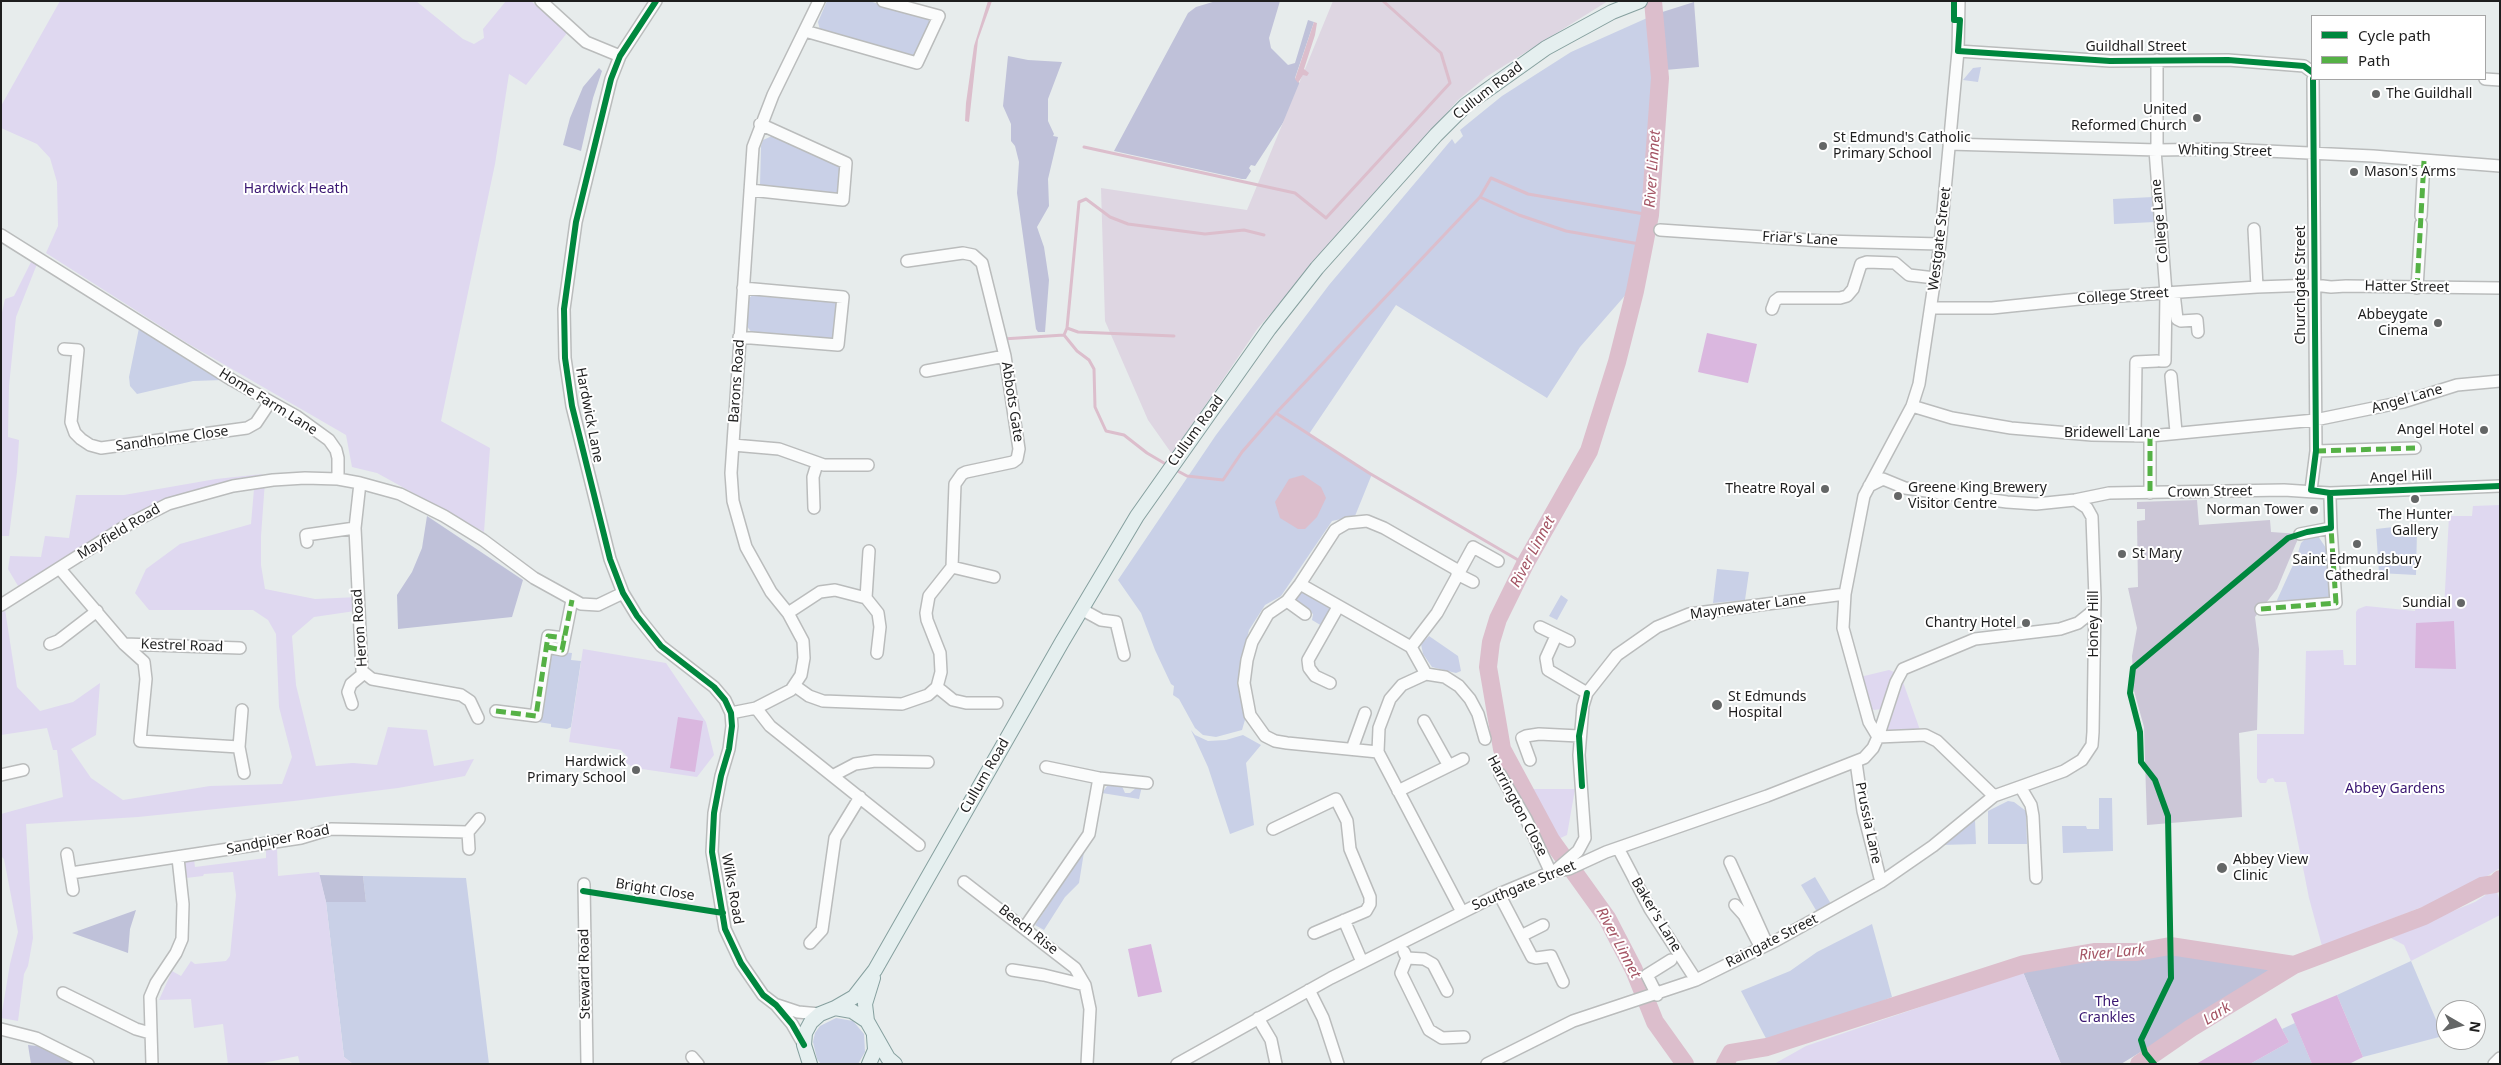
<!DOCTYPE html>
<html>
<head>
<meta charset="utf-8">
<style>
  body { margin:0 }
  #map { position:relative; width:2501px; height:1065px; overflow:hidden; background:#e7ecec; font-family:"Noto Sans",sans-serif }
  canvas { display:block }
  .frame { position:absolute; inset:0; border:2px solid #1e1e1e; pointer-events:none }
  .legend { position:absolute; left:2311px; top:15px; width:175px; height:65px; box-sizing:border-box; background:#fff; border:1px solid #a5a5a5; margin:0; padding:6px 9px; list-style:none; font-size:15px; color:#1e1e1e }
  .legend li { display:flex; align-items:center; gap:10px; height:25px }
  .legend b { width:25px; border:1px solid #a5a5a5 }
  .north { position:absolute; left:2436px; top:1000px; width:50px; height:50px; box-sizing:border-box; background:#fff; border:1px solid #a5a5a5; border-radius:50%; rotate:98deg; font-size:14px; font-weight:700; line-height:20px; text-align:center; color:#1e1e1e }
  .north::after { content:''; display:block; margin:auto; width:18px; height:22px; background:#646666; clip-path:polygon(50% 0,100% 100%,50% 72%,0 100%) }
</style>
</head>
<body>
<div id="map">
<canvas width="2501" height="1065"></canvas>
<div class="frame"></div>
<ul class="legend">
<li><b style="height:6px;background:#00873e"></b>Cycle path</li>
<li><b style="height:6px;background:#55b145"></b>Path</li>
</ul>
<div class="north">N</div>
</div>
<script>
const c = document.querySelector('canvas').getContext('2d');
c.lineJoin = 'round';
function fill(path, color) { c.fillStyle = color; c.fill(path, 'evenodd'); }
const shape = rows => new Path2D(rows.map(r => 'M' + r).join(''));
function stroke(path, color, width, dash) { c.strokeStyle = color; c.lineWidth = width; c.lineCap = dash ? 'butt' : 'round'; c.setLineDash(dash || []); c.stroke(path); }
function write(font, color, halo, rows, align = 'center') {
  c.font = font + ' "Noto Sans",sans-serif'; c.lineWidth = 4; c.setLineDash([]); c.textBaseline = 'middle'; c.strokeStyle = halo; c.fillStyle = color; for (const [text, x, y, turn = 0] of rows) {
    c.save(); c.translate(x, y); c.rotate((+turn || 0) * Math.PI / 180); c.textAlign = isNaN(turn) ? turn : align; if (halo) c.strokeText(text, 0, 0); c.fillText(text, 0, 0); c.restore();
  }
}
fill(shape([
  [827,1,869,1,925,18,929,20,930,25,914,56,820,30,818,22],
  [1656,14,1653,130,1643,223,1629,291,1580,347,1547,398,1396,305,1309,434,1372,474,1355,516,1332,521,1281,596,1265,605,1249,630,1240,668,1247,713,1242,730,1216,737,1203,735,1195,728,1179,699,1173,695,1174,686,1171,684,1155,650,1141,613,1118,580,1216,435,1329,285,1452,139,1455,144,1463,136,1460,130,1502,96,1571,52],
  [1981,67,1978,82,1963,80,1973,68],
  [772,136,779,137,839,165,841,169,838,192,834,194,760,185,761,146,763,140],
  [2153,197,2155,222,2114,224,2113,199],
  [755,293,833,300,839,304,836,339,831,341,752,333,746,325,748,299],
  [139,328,223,380,193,381,137,394,130,386,129,377],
  [2411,525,2417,530,2416,575,2379,573,2376,529],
  [2318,536,2328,551,2331,600,2278,602,2277,600,2297,556,2301,543,2307,537],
  [1717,569,1749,572,1745,600,1713,603],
  [1301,593,1308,593,1328,604,1331,612,1322,626,1312,620,1313,614,1295,601],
  [1561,595,1568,600,1557,620,1549,616],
  [1429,636,1458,656,1461,671,1456,673,1432,667,1423,654,1421,644],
  [549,651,572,653,571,660,581,661,571,727,567,729,551,727,551,724,538,722],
  [1191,730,1195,735,1208,741,1226,740,1243,735,1261,745,1246,763,1254,825,1230,834,1208,767],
  [1110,782,1121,784,1125,793,1130,793,1136,788,1142,786,1139,799,1102,793],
  [2099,798,2112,798,2113,851,2063,853,2062,826,2086,826,2087,829,2099,829],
  [2008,801,2014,802,2026,811,2027,844,1988,844,1988,811],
  [1970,820,1975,820,1976,844,1941,845],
  [1084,852,1079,883,1065,897,1044,930,1035,925],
  [363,876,466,878,489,1064,353,1064,344,1057,326,902,366,902],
  [1815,877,1834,909,1820,917,1801,885],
  [1872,924,1892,997,1770,1046,1741,991,1790,971,1817,952],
  [2411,961,2443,1036,2363,1057,2337,995],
  [836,1018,853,1021,864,1034,865,1052,858,1064,821,1064,817,1059,813,1042,815,1033,820,1026],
  [2295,1023,2312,1064,2250,1064,2289,1042,2282,1029]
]), '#c9d0e7');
fill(shape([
  [1216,1,1280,1,1269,38,1271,48,1288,65,1295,63,1308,20,1314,22,1295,78,1303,87,1301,95,1255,166,1251,165,1249,168,1251,171,1246,179,1242,179,1114,151,1188,13,1196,7],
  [1694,2,1699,67,1654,71,1656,14],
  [1008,56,1028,60,1062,62,1048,99,1048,121,1054,134,1053,136,1058,137,1048,179,1049,206,1037,227,1044,247,1049,280,1045,332,1038,332,1036,329,1017,193,1019,162,1015,146,1011,141,1011,124,1003,106],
  [599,68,602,71,593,98,581,151,563,145,570,118,583,87],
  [427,516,523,580,512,617,398,629,397,595,412,572,422,548],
  [319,875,363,876,366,902,326,902],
  [136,910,130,929,128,953,72,933],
  [2164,951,2278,968,2121,1064,2061,1064,2023,972,2102,957,2136,956],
  [28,1045,46,1047,75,1064,31,1064]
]), '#bfc1d9');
fill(shape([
  [1333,1,1608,1,1486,77,1458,100,1258,328,1172,454,1148,420,1105,321,1101,188,1247,210]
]), '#ded6e2');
fill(shape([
  [2197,500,2199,525,2270,520,2271,532,2300,534,2277,589,2255,617,2259,649,2257,730,2239,733,2242,817,2147,825,2144,727,2134,691,2132,656,2137,628,2128,588,2138,587,2137,521,2145,520,2145,509,2137,509,2137,502]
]), '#ccc7d7');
fill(shape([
  [60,1,416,1,463,39,474,44,484,38,483,29,506,1,531,1,567,33,526,85,509,74,495,164,441,421,490,448,484,532,377,473,352,467,346,435,187,343,46,253,58,226,57,182,50,158,37,144,1,128,1,106],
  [34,256,39,259,16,317,9,386,8,437,19,440,17,472,9,536,1,536,1,317,5,299,14,296],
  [263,474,250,479,181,494,138,514,18,586,8,569,10,556,41,557,45,536,69,538,76,495,124,495,216,479],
  [265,481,261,536,261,565,265,589,315,599,358,597,355,611,314,617,292,636,296,685,316,766,353,763,377,765,388,727,427,730,434,766,474,759,465,776,398,788,294,801,138,817,26,824,33,938,28,966,24,974,18,1021,1,1018,10,964,18,932,4,859,1,856,1,814,63,797,57,750,53,750,47,728,1,735,1,605,4,603,17,687,40,711,73,702,100,683,96,735,71,749,91,778,123,800,210,786,282,784,292,757,279,707,276,634,268,620,253,610,149,610,135,593,146,569,180,544,251,524,254,489,264,488],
  [2500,505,2500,868,2463,891,2322,946,2309,898,2286,782,2275,782,2273,778,2268,779,2266,783,2260,783,2257,778,2257,734,2304,734,2306,651,2343,650,2344,665,2356,665,2356,612,2358,609,2366,606,2415,611,2416,606,2444,609,2449,516,2472,516,2473,506],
  [583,649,666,663,706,722,714,755,697,777,642,769,641,772,626,763,626,755,621,750,569,742],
  [1889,670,1894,672,1884,705,1881,709,1874,710,1869,707,1860,677],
  [1903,682,1920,730,1888,732,1888,728],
  [1526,789,1575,789,1567,835,1554,841,1537,813],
  [277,847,278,876,319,872,326,902,344,1057,353,1064,300,1064,298,1056,258,1064,228,1064,223,1024,194,1028,191,999,159,1000,172,971,181,976,191,961,195,964,226,961,230,956,236,895,233,872,204,874,203,876,186,878,185,863,194,859,195,867,266,858,266,848],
  [2496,888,2500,902,2500,915,2411,961,2404,945,2389,937,2475,902],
  [2023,972,2061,1064,1774,1064,1806,1046]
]), '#dfd8f0');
fill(shape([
  [1707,333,1757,344,1748,383,1698,372],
  [2454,621,2456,669,2415,668,2416,623],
  [678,717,703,721,695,772,670,768],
  [1151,944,1162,992,1138,997,1128,949],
  [2337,995,2363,1057,2349,1064,2312,1064,2291,1014],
  [2276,1018,2289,1042,2250,1064,2196,1064]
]), '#dab7df');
fill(shape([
  [988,1,992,1,978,40,969,122,965,121,966,103,974,46],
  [1314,22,1317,23,1315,35,1304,69,1309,73,1307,76,1303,75,1298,83,1295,79],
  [1303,475,1321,487,1326,498,1317,517,1305,529,1298,529,1280,518,1275,502,1289,479]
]), '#dcbecc');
stroke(shape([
  [1084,147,1295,193,1326,218,1450,83,1441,53,1383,1],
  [1480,197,1519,215,1566,231,1645,245],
  [1067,328,1078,332,1174,336],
  [1003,339,1064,335],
  [1276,413,1369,473,1525,564],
  [1169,466,1147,453,1124,435,1106,431,1095,407,1094,369,1089,360,1077,351,1064,335,1067,328,1079,202,1086,199,1110,217,1128,224,1205,234,1244,230,1264,235],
  [1174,469,1187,476,1223,480,1242,452,1276,413,1480,197,1491,178,1528,194,1650,215]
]), '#dcbecc', 3);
stroke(shape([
  [1653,1,1660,78,1650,215,1635,291,1617,362,1589,451,1525,564,1498,619,1491,642,1488,667,1502,749,1551,840,1607,918,1634,970,1655,1022,1685,1064],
  [1725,1064,1731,1053,1767,1047,2024,964,2094,952,2137,952,2170,946,2294,965,2424,916,2482,886,2495,884,2500,879],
  [2139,1064,2191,1028,2294,965]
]), '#dcbecc', 18);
const minor = shape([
  [541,1,586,42,620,56],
  [656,1,620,56,611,79,576,222,564,309,565,358,572,406,610,559,623,593,637,616,661,646,714,687,725,700,731,713,732,726,729,749,721,776,714,813,712,852,725,929,741,963,763,995,776,1005,792,1024,804,1045],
  [805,31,917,63,939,16,883,1],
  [1958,51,2110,61,2228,60,2304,66,2312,72],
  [2157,60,2157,150],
  [2485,79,2500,80],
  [1949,144,2157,150,2224,149,2373,156,2500,166],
  [2155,150,2166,293,2165,361,2161,361],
  [750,190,843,200,846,163,760,124],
  [2421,216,2424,161],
  [2254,229,2257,287],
  [1660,230,1823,241,1940,244],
  [1,235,232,380,296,416,329,440,336,450,338,458,338,479],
  [907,261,963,253,973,255,982,263,1005,356,1019,449,1017,459,1013,462,966,472,962,474,955,484,952,567,929,596,926,613,927,620,940,653,941,672,937,687],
  [2417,288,2421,224],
  [2174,293,2177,319,2181,321,2197,320,2198,332],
  [1932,308,1992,308,2089,298,2257,287,2314,285,2331,287,2346,286,2500,288],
  [1772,309,1775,301,1779,298,1840,298,1847,296,1853,289,1861,264,1867,262,1895,263,1909,275,1935,278],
  [739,337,838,345,843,297,743,288],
  [64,349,78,350,71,422,75,433,81,439,90,445,101,448,247,428,256,423,270,402],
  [926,371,1005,356],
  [2171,376,2176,432],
  [1912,406,1952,418,2011,428,2092,435,2150,436,2315,420,2403,402,2457,385,2500,381],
  [2135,436,2136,362,2157,361],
  [2150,436,2150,493],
  [733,445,779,449,824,465,868,465],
  [2316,451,2415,448],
  [360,483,355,528,362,671,372,679,461,695,470,701,478,718],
  [1869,486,1883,479,1905,488,2007,502,2036,504,2075,500,2109,493,2284,490,2330,493,2500,486],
  [2311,490,2316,451,2313,79],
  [814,508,813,477,817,464],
  [2300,534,2331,528,2330,498],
  [307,542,306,535,355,528],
  [952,567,994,577],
  [60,569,124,644,144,662,146,679,140,741,239,747],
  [1457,574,1473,582],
  [1300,584,1411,647,1426,674],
  [866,598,869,551],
  [1287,601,1305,614],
  [1,605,129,524,168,504,233,486,273,480,305,478,338,479,360,483,400,494,444,516,483,540,534,578,581,604,598,605,623,593],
  [1081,609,1101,620,1116,622,1124,655],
  [2261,609,2336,603,2331,528],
  [788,613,820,592,835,590,866,598,878,613,880,627,877,653],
  [1540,627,1569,641],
  [1556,636,1546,658,1548,670,1587,693],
  [50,644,58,641,97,611],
  [124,644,240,648],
  [547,647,562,650,572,600],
  [1411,647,1437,613,1473,547,1498,561],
  [1330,683,1315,676,1309,668,1308,660,1338,607],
  [795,686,809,696,823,701,902,704,928,695,937,687,953,700,966,703,997,703],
  [352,704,348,692,351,684,363,674],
  [756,708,770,726,919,845],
  [242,710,239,747,244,773],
  [496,711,536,716,548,636,564,638],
  [731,713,756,708,791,690,801,675,804,658,803,641,788,613,771,592,746,547,733,501,731,473,753,147,773,95,819,1],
  [1424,721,1449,766],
  [1878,737,1869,722,1843,628,1845,594,1864,496,1912,406,1919,384,1940,244,1958,51,1959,1],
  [1878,737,1925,735,1937,741,1994,796],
  [1352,749,1365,713],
  [1378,752,1287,743,1275,741,1265,736,1250,715,1244,683,1247,660,1252,642,1268,614,1287,601,1300,584,1335,530,1347,523,1367,521,1384,528,1459,571],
  [1530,760,1522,738,1526,736,1539,734,1579,736],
  [1856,762,1863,811,1881,882],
  [1046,767,1099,778,1147,783],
  [1500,774,1526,819,1551,873],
  [1,775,23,770],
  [834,775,855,764,875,761,928,762],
  [2021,788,2031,805,2033,816,2036,878],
  [1398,791,1463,759],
  [1273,829,1336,799,1347,821,1350,849,1370,897,1370,904,1366,911,1314,933],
  [1618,848,1650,909,1696,980],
  [469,849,468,832,479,819],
  [67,854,73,890],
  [1730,862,1767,944],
  [1556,870,1578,851,1585,838,1579,755,1583,706,1587,693,1617,655,1657,627,1689,614,1845,594],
  [71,873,301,838,331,829,468,832],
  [964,882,1075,968,1085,985,1090,1009,1087,1064],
  [584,884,587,1064],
  [1499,894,1532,957,1536,958,1551,956,1563,982],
  [1735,905,1744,915,1760,946],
  [1462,912,1378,752,1379,728,1390,699,1402,685,1426,674,1445,677,1459,686,1470,699,1478,714,1485,739],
  [1344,920,1362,962],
  [1025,927,1089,834,1099,778],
  [1521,936,1543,925],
  [810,943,822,930,835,838,860,797],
  [1404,952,1407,958,1424,959,1433,964,1447,991],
  [1407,958,1401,973,1429,1030,1442,1038,1464,1037],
  [1012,970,1044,975,1085,985],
  [1309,990,1323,1018,1338,1064],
  [63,993,136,1029,150,1033],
  [1657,995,1647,975,1671,960],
  [777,1005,798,1012,820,1014],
  [1258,1018,1271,1040,1276,1064],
  [1,1029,36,1038,88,1064],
  [692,1057,698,1064],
  [152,1064,150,997,156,983,176,953,182,939,183,904,178,858],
  [1177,1064,1331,978,1499,894,1554,871,1569,869,1606,852,1767,796,1864,758,1873,748,1878,737,1896,682,1903,669,1975,639,2060,629,2078,623,2093,611],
  [1487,1064,1573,1021,1696,980,1777,940,1881,882,1933,846,1994,796,2064,771,2082,760,2092,745,2093,732,2095,598,2092,517,2087,508,2075,500],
  [2494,1064,2500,1058]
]);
const major = shape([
  [835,1008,854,997,875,970,1062,642,1137,516,1269,329,1317,268,1436,135,1466,105,1546,48,1612,12,1640,1],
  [867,1021,865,1004,873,978],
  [810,1064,804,1045,805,1033,811,1022,820,1014,835,1008,852,1011,867,1021,888,1058,895,1064],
  [869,1064,875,1050,874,1036]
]);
stroke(minor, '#babcbc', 14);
stroke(major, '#86a09f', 16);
stroke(minor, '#fbfcfc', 11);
stroke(major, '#e5efef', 14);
stroke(shape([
  [2417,288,2424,161],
  [2150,436,2150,493],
  [2316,451,2415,448],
  [2261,609,2336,603,2331,528],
  [547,647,562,650,572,600],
  [496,711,536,716,548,636,564,638]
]), '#55b145', 5, [10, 5]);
stroke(shape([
  [656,1,620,56,611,79,576,222,564,309,565,358,572,406,610,559,623,593,637,616,661,646,714,687,725,700,731,713,732,726,729,749,721,776,714,813,712,852,725,929,741,963,763,995,776,1005,792,1024,804,1045],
  [1954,1,1954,20,1960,20,1958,51,2110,61,2228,60,2304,66,2312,72],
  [2313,79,2316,451,2311,490,2330,493,2500,486],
  [1582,786,1579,736,1587,693],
  [583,891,723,913],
  [2154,1064,2145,1053,2141,1040,2171,978,2168,816,2155,780,2141,762,2140,732,2130,693,2133,668,2288,538,2307,532,2331,528,2330,493]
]), '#00873e', 6);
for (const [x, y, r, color] of [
  [2376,94,5,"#646666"],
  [2197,118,5,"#646666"],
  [1823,146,5,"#646666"],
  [2354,172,5,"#646666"],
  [2438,323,5,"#646666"],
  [2484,430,5,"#646666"],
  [1825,489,5,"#646666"],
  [1898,496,5,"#646666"],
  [2415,499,5,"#646666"],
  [2314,510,5,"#646666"],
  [2357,544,5,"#646666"],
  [2122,554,5,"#646666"],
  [2461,603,5,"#646666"],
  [2026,623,5,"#646666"],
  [1717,705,6,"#646666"],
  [636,770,5,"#646666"],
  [2222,868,6,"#646666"]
]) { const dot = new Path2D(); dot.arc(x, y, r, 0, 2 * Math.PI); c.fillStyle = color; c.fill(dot); stroke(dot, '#fff', 2); }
write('14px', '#1e1e1e', '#fff', [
  ["Guildhall Street",2136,47],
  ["Cullum Road",1488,91,-38],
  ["Whiting Street",2225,151,1],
  ["College Lane",2160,221,-95],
  ["Friar's Lane",1800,239,3],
  ["Westgate Street",1940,239,-83],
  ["Churchgate Street",2301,285,-90],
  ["Hatter Street",2407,287,1],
  ["College Street",2123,296,-4],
  ["Barons Road",737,381,-86],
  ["Angel Lane",2407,399,-16],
  ["Home Farm Lane",268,402,32],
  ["Abbots Gate",1012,402,81],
  ["Hardwick Lane",589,415,79],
  ["Cullum Road",1196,431,-54],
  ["Bridewell Lane",2112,433],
  ["Sandholme Close",172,439,-8],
  ["Angel Hill",2401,477,-3],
  ["Crown Street",2210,492,-1],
  ["Mayfield Road",119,532,-31],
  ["Maynewater Lane",1748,607,-8],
  ["Honey Hill",2094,624,-90],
  ["Heron Road",360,628,-94],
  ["Kestrel Road",182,646,2],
  ["Cullum Road",985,776,-60],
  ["Harrington Close",1517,806,62],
  ["Prussia Lane",1868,823,78],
  ["Sandpiper Road",278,840,-11],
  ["Southgate Street",1524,886,-22],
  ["Wilks Road",732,889,80],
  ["Bright Close",655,890,9],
  ["Baker's Lane",1656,915,59],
  ["Beech Rise",1028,930,38],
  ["Raingate Street",1772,941,-27],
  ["Steward Road",585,974,-91]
]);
write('14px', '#1e1e1e', '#fff', [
  ["The Guildhall",2386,94,"left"],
  ["United",2187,110],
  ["Reformed Church",2187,126],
  ["St Edmund's Catholic",1833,138,"left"],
  ["Primary School",1833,154,"left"],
  ["Mason's Arms",2364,172,"left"],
  ["Abbeygate",2428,315],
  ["Cinema",2428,331],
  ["Angel Hotel",2474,430],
  ["Greene King Brewery",1908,488,"left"],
  ["Visitor Centre",1908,504,"left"],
  ["Theatre Royal",1815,489],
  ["Norman Tower",2304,510],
  ["The Hunter",2415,515,"center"],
  ["Gallery",2415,531,"center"],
  ["St Mary",2132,554,"left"],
  ["Saint Edmundsbury",2357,560,"center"],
  ["Cathedral",2357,576,"center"],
  ["Sundial",2451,603],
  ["Chantry Hotel",2016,623],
  ["St Edmunds",1728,697,"left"],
  ["Hospital",1728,713,"left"],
  ["Hardwick",626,762],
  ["Primary School",626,778],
  ["Abbey View",2233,860,"left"],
  ["Clinic",2233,876,"left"]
], 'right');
write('14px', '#3a1772', '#fff', [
  ["Hardwick Heath",296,189],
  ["Abbey Gardens",2395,789],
  ["The",2107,1002],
  ["Crankles",2107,1018]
]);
write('italic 15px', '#a45464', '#fff', [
  ["River Linnet",1653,169,-86],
  ["River Linnet",1533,552,-62],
  ["River Linnet",1618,943,62],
  ["River Lark",2112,953,-5],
  ["Lark",2217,1014,-32]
]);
</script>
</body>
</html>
